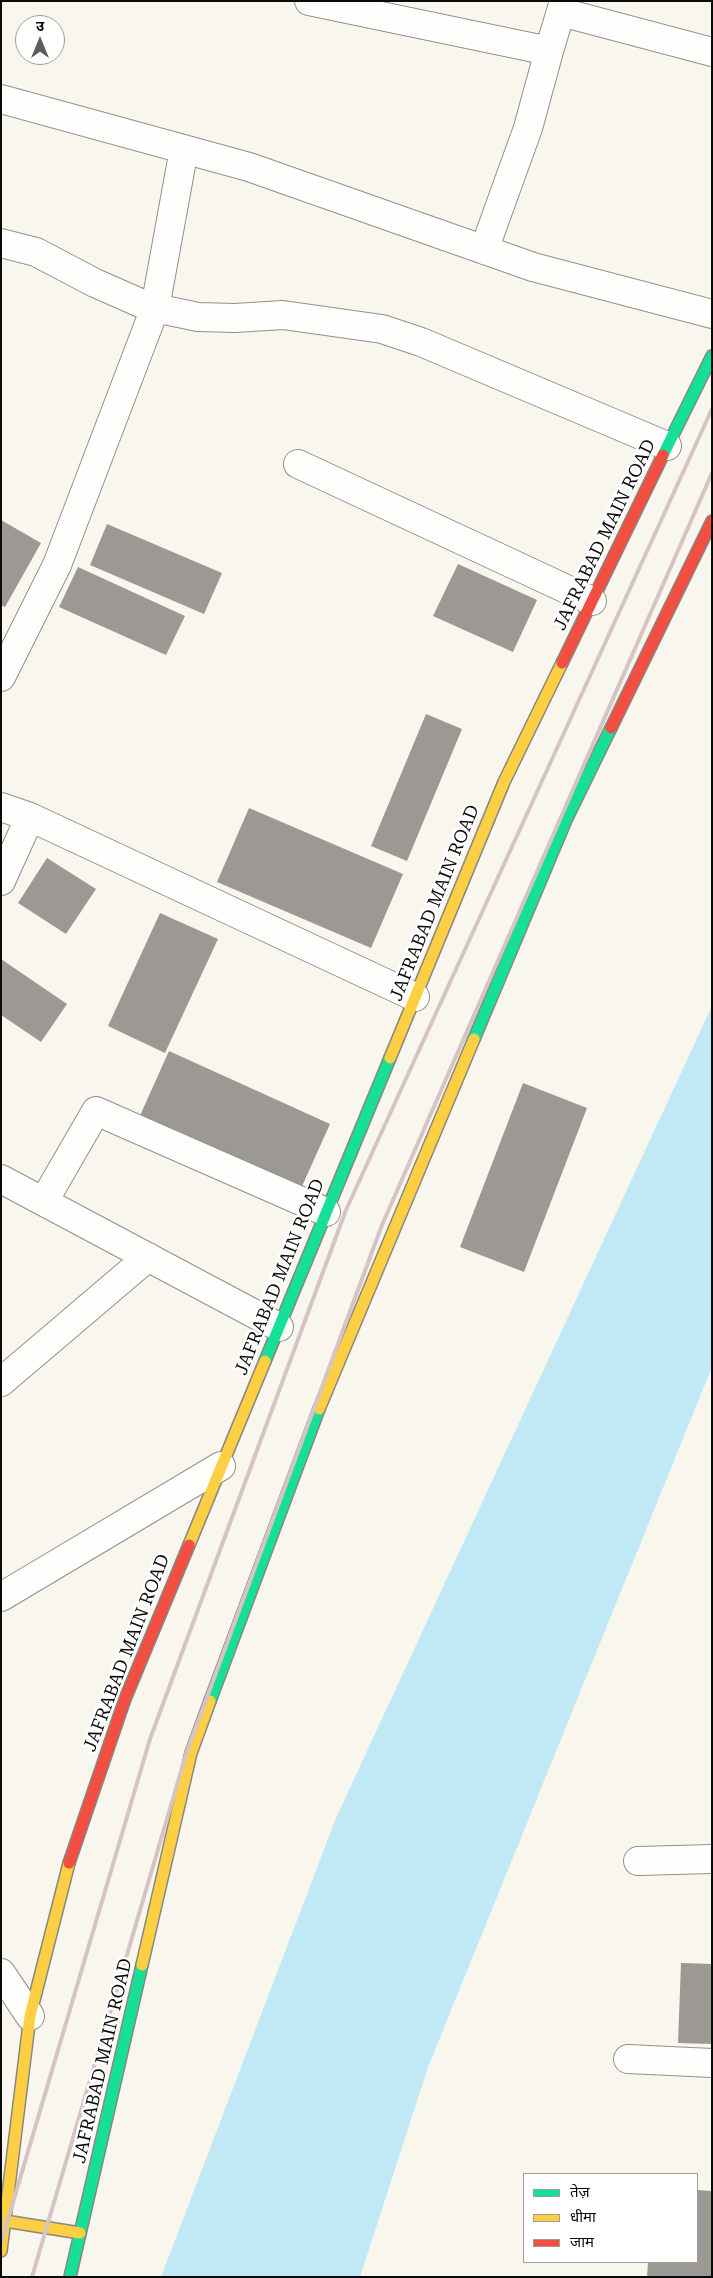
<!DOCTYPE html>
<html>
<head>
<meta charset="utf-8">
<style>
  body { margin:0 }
  #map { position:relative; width:713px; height:2278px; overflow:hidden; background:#f9f6ed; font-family:"Roboto Serif","Noto Sans Devanagari",serif }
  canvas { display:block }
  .frame { position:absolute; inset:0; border:2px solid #0a0a0a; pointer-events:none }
  .legend { position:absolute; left:523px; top:2173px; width:175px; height:90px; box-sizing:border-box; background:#fff; border:1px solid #9d9d9d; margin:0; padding:6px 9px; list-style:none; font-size:15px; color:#0a0a0a }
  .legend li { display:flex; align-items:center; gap:10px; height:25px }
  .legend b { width:25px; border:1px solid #9d9d9d }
  .north { position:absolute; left:15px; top:15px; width:50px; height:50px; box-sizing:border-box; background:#fff; border:1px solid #9d9d9d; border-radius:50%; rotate:0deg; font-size:14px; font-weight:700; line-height:20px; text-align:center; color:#0a0a0a }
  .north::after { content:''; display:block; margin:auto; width:18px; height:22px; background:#5e5d59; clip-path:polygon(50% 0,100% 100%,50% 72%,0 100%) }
</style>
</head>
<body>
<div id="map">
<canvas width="713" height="2278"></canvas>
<div class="frame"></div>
<ul class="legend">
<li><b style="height:6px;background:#16e098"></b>तेज़</li>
<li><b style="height:6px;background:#ffcf43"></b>धीमा</li>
<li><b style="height:6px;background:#f24e42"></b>जाम</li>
</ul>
<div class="north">उ</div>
</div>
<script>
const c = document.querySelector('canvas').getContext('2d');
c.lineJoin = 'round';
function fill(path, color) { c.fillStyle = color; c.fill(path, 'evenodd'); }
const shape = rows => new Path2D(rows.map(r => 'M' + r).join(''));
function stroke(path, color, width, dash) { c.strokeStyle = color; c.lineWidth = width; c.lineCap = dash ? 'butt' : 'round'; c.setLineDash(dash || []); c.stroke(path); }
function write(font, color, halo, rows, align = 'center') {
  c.font = font + ' "Roboto Serif",serif'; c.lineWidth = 5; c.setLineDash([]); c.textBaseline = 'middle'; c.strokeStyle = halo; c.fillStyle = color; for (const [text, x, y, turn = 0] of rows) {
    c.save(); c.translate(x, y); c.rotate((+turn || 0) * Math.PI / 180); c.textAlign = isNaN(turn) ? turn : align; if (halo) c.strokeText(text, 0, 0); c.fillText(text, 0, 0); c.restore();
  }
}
fill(shape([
  [712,1006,712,1367,428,2067,360,2277,161,2277,336,1818]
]), '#c1e9f5');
fill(shape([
  [1,520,41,543,5,607,1,605],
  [107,524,222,573,204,614,90,565],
  [458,564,537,600,513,652,433,616],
  [78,567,185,616,166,655,59,607],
  [426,714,462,729,407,861,371,846],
  [249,808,403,874,371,948,217,882],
  [47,858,96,889,66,934,18,903],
  [160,913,218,939,165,1053,108,1026],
  [1,959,67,1004,41,1042,1,1015],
  [169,1051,330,1124,299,1193,138,1120],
  [523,1083,587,1108,524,1272,460,1247],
  [681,1963,712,1964,712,2044,678,2043],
  [697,2190,712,2191,712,2277,647,2277,648,2262,697,2262]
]), '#9c9893');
const street = shape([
  [309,1,549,51],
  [561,12,712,52],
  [1,99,249,167,533,267,712,314],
  [1,243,36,252,95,283,145,305,155,308,198,317,235,318,283,315,382,329,421,342,667,446],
  [484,250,528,128,549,51,564,1],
  [298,464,592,601],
  [1,677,57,565,155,308,184,149],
  [1,807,30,817,415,997],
  [1,881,30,817],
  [1,1179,279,1327],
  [44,1201,96,1111,326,1212],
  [1,1382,148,1257],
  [1,1597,221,1466],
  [638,1861,712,1859],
  [1,1973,30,2016],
  [628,2059,712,2063]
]);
const fast = shape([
  [663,455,712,356],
  [474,1039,566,820,611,728],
  [265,1361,390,1058],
  [210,1701,319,1409],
  [70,2277,142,1965]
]);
const slow = shape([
  [390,1058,504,782,562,663],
  [319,1409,474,1039],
  [189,1545,265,1361],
  [142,1965,191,1753,210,1701],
  [5,2221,80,2233],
  [1,2251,30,2016,69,1863]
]);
const jam = shape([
  [562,663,663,455],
  [611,728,712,521],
  [69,1863,125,1699,189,1545]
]);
stroke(street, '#92908c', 30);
stroke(fast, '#888783', 14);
stroke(slow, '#888783', 14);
stroke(jam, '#888783', 14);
stroke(street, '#fefefc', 28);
stroke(fast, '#16e098', 11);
stroke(slow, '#ffcf43', 11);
stroke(jam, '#f24e42', 11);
stroke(shape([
  [1,2243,150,1739,346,1210,712,409],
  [32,2277,187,1751,382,1225,712,473]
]), '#d6c3c4', 4);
write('18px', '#0a0a0a', '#fff', [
  ["JAFRABAD MAIN ROAD",605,535,-64],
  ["JAFRABAD MAIN ROAD",435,903,-68],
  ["JAFRABAD MAIN ROAD",280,1277,-68],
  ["JAFRABAD MAIN ROAD",127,1653,-69],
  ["JAFRABAD MAIN ROAD",103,2061,-77]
]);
</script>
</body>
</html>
